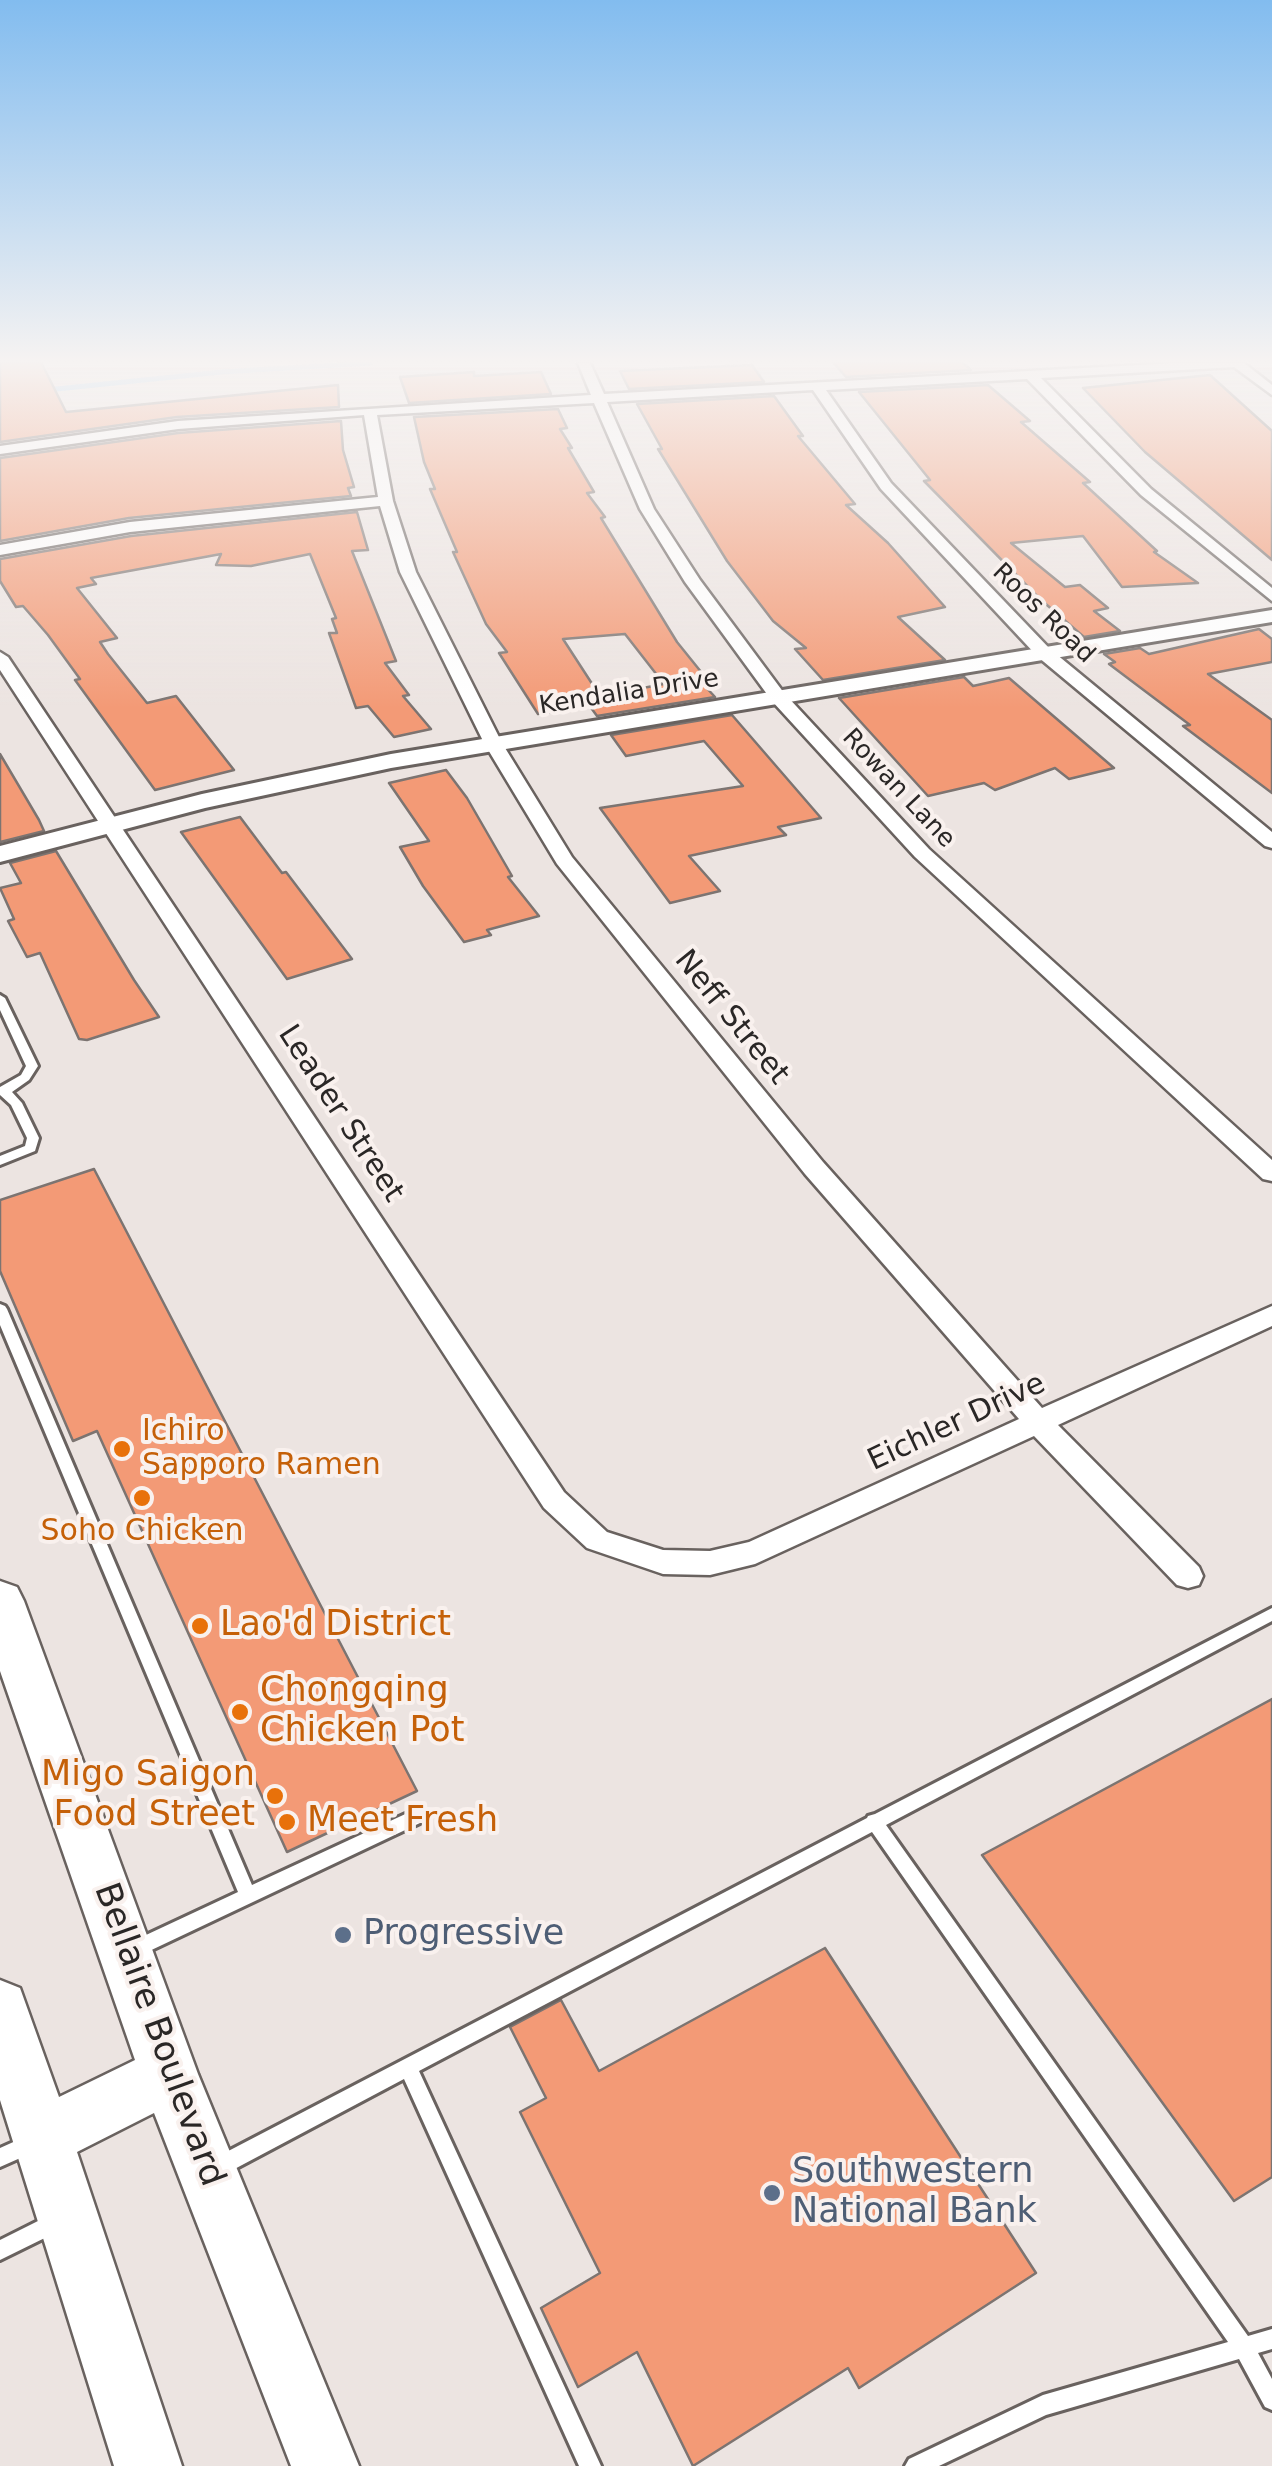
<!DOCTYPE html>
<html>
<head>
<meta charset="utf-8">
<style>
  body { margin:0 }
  canvas { display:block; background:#ece4e1 }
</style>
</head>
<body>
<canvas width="1272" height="2466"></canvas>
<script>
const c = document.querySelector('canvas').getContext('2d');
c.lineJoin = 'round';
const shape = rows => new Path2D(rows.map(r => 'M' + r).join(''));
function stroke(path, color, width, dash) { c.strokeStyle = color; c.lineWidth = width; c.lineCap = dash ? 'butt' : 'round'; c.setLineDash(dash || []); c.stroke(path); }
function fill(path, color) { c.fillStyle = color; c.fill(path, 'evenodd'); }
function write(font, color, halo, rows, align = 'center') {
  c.font = font + ' "DejaVu Sans",sans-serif'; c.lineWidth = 8; c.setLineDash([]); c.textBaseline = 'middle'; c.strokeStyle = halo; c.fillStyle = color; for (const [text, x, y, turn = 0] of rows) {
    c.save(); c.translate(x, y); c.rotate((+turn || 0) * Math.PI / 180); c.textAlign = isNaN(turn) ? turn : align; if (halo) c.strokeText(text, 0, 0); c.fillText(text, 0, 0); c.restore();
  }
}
stroke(shape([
  [47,390,221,372,370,363]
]), '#8ac8f9', 5);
const building = shape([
  [0,362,41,362,66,412,338,385,339,407,177,417,0,442,0,362],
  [833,362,962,362,971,370,846,377,833,362],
  [752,365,764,382,629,389,620,371,752,365],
  [474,372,474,376,541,372,551,394,409,403,400,377,474,372],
  [1210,375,1272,431,1272,560,1145,452,1083,388,1210,375],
  [988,385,1030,421,1021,422,1090,482,1083,483,1157,551,1154,552,1198,583,1122,587,1083,536,1011,543,1065,587,1080,585,1108,608,1094,611,1120,631,1084,637,1040,599,924,481,930,480,859,392,988,385],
  [774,396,803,436,798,436,855,504,846,505,888,543,945,607,898,617,945,660,823,680,795,649,806,648,773,621,727,561,658,449,662,449,637,404,774,396],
  [558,409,567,428,560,429,572,448,568,448,594,492,587,493,605,517,601,518,677,642,710,683,703,684,715,697,597,716,589,705,538,714,499,653,507,652,486,624,453,552,457,552,430,489,435,489,424,462,414,417,558,409],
  [625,634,664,684,600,696,563,639,625,634],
  [341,421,343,450,354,487,348,488,351,496,129,518,0,541,0,458,178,433,341,421],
  [357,512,368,550,352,551,396,661,385,663,409,695,403,696,431,729,394,737,368,706,356,708,329,633,337,633,332,619,336,618,310,554,251,566,216,565,221,554,91,578,96,584,77,588,117,638,100,642,108,654,147,703,176,696,234,770,155,790,75,680,80,679,48,635,23,606,16,607,0,581,0,559,131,536,357,512],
  [1259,629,1272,639,1272,662,1208,674,1272,720,1272,793,1183,726,1190,725,1109,664,1115,662,1104,654,1140,648,1149,654,1259,629],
  [964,677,973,686,1009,678,1114,768,1069,779,1055,768,995,790,984,783,928,796,839,698,964,677],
  [732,715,821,818,778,827,786,835,689,856,720,891,670,903,600,808,743,786,704,741,626,756,611,735,732,715],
  [0,754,39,820,44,831,0,842,0,754],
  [446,770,467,798,512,876,508,877,539,916,487,930,491,935,464,942,423,886,400,847,429,841,389,783,446,770],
  [240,817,282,873,286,872,352,959,287,979,181,832,240,817],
  [56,851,134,980,159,1017,87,1040,79,1039,40,953,27,957,8,921,14,919,0,888,21,883,10,863,56,851],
  [94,1169,417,1791,287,1852,97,1431,73,1441,0,1271,0,1200,94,1169],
  [1272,1699,1272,2177,1234,2201,982,1855,1272,1699],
  [825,1948,1036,2273,859,2388,848,2368,693,2466,637,2352,578,2387,541,2308,600,2273,520,2112,546,2098,510,2027,561,2000,599,2071,825,1948]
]);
fill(building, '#f39a76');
stroke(building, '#7c7471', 2.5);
const service = shape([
  [0,995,5,998,38,1066,29,1080,12,1092,22,1103,39,1138,35,1151,0,1165,0,1156,25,1146,27,1138,11,1105,0,1095,0,1087,21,1075,26,1066,0,1010,0,995],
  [0,1304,5,1306,7,1309,252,1885,414,1810,420,1813,422,1818,420,1823,143,1954,137,1956,131,1954,128,1948,131,1942,238,1892,0,1325,0,1304],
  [1272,1608,1272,1621,886,1825,1248,2336,1272,2329,1272,2349,1258,2353,1272,2379,1272,2410,1265,2407,1239,2359,1046,2415,939,2466,905,2466,909,2459,1043,2395,1228,2342,872,1832,419,2071,601,2466,579,2466,404,2079,227,2173,220,2176,213,2173,210,2166,213,2159,867,1818,868,1816,875,1814,1272,1608],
  [29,2135,36,2137,38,2144,36,2151,0,2167,0,2148,29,2135],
  [56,2212,63,2215,66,2222,63,2229,0,2260,0,2240,56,2212]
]);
const minor = shape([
  [578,363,590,363,604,394,1176,363,1244,363,1272,385,1272,395,1234,367,1041,378,1151,489,1272,588,1272,601,1141,495,1027,379,826,390,891,483,1050,649,1272,832,1272,848,1265,846,1038,657,881,489,813,390,607,402,654,509,700,580,784,693,929,849,1272,1160,1272,1181,1263,1179,915,857,772,701,685,582,640,509,594,403,377,415,393,501,416,572,502,743,572,857,823,1162,1042,1408,1272,1306,1272,1326,1058,1425,1199,1567,1203,1576,1199,1585,1188,1588,1177,1585,1034,1436,755,1564,710,1575,663,1574,587,1548,544,1508,0,670,0,652,8,657,564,1492,607,1532,663,1550,710,1551,749,1542,1019,1419,805,1174,557,864,484,743,400,572,380,506,130,532,0,555,0,545,130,522,378,497,364,415,178,429,0,454,0,446,178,421,591,395,578,363]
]);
const tertiary = shape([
  [1272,610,1272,622,391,768,205,808,0,862,0,846,202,794,391,754,1272,610]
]);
const primary = shape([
  [0,1581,17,1587,24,1601,198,2074,359,2466,291,2466,154,2113,77,2152,182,2466,114,2466,0,2100,0,1980,20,1988,59,2097,135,2060,0,1671,0,1581]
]);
stroke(service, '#69625f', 6);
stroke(minor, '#69625f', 5);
stroke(tertiary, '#69625f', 6);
stroke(primary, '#69625f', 5);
fill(service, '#fff');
fill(minor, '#fff');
fill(tertiary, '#fff');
fill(primary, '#fff');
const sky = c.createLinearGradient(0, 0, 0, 708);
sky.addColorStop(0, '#82bcef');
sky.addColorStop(0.51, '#f6f3f2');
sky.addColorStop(1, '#f6f3f200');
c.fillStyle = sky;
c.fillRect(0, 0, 1272, 708);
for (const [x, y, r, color] of [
  [122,1449,10,"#e8710a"],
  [142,1498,10,"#e8710a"],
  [200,1626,10,"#e8710a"],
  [240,1712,10,"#e8710a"],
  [275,1796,10,"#e8710a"],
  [287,1822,10,"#e8710a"],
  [343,1935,10,"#5c6f8a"],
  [772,2193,10,"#5c6f8a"]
]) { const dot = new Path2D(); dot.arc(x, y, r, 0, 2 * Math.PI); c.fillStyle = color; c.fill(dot); stroke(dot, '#f9f1ee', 4); }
write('25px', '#2a2726', '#f9f1ee', [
  ["Roos Road",1043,614,44],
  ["Kendalia Drive",629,693,-9],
  ["Rowan Lane",898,789,47]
]);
write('30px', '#2a2726', '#f9f1ee', [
  ["Neff Street",731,1018,51],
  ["Leader Street",340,1114,57],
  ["Eichler Drive",957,1423,-25]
]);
write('30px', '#c56008', '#f9f1ee', [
  ["Ichiro",142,1432],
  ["Sapporo Ramen",142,1466],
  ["Soho Chicken",142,1532,"center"]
], 'left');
write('35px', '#c56008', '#f9f1ee', [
  ["Lao'd District",220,1626],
  ["Chongqing",260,1692],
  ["Chicken Pot",260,1732],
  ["Migo Saigon",255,1776,"right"],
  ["Food Street",255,1816,"right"],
  ["Meet Fresh",307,1822]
], 'left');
write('35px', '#4e5e75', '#f9f1ee', [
  ["Progressive",363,1935],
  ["Southwestern",792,2173],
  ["National Bank",792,2213]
], 'left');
write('35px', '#2a2726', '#f9f1ee', [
  ["Bellaire Boulevard",158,2035,70]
]);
</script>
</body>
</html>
